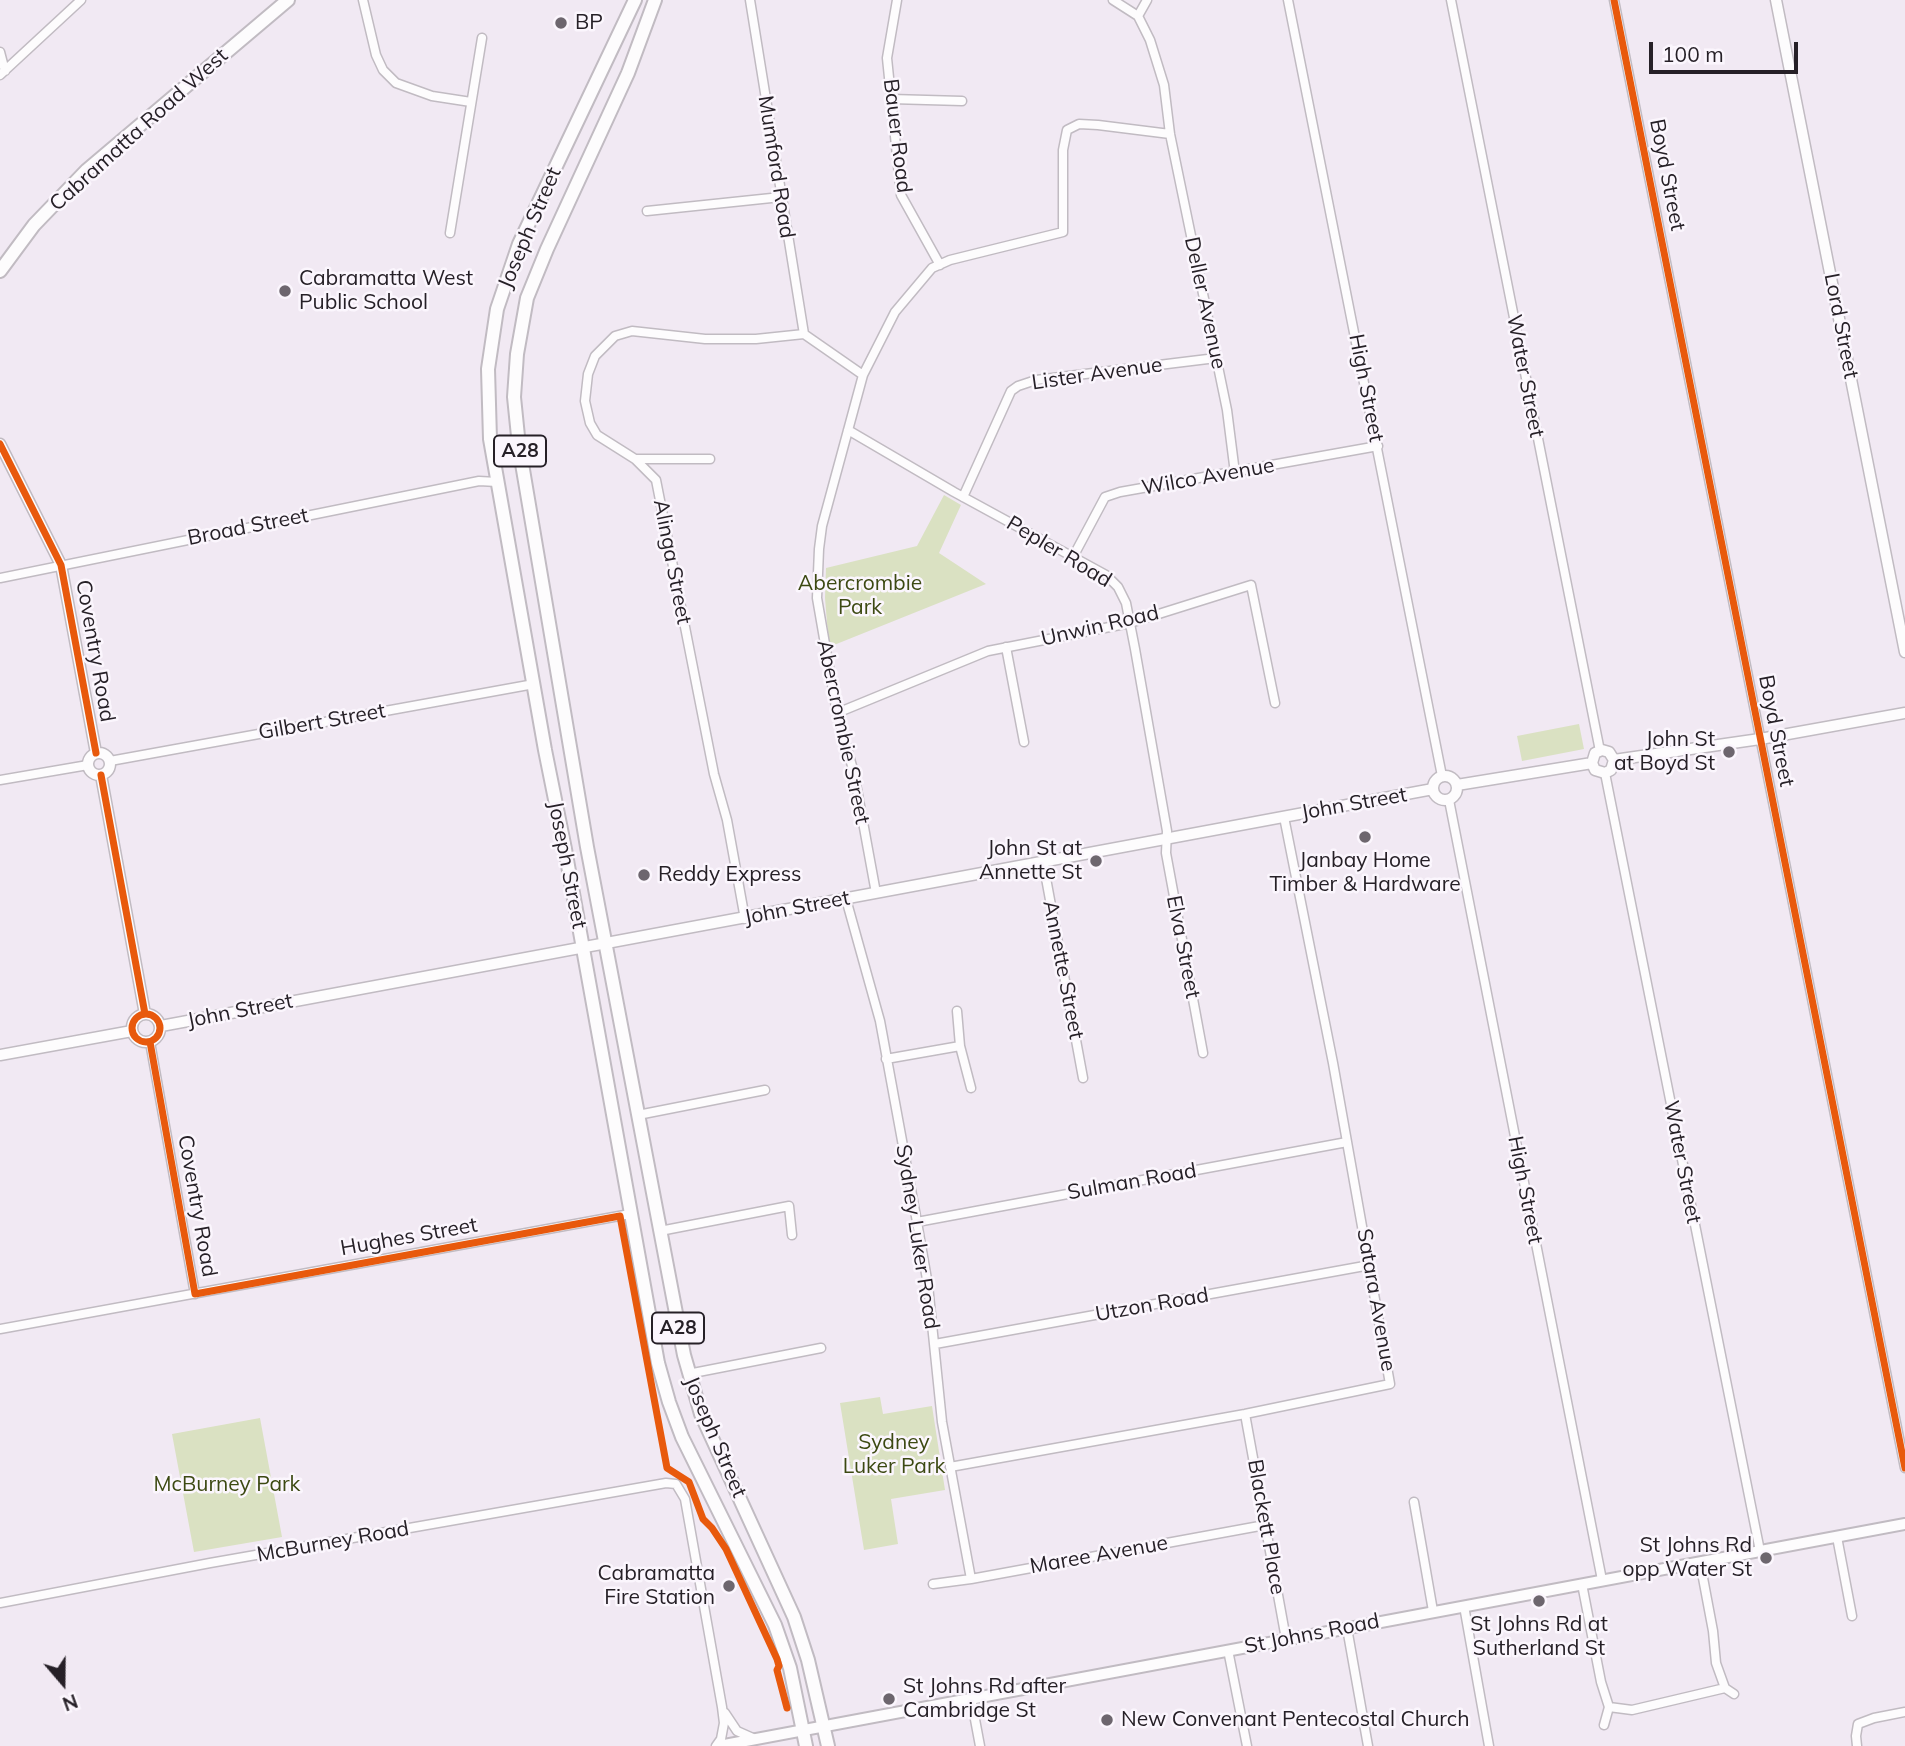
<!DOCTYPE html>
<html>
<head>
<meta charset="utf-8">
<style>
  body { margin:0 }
  #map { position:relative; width:1905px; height:1746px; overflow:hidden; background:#f1e9f3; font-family:Mulish,sans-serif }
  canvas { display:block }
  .north { position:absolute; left:28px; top:1648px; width:70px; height:70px; -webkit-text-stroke:5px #fbf6fd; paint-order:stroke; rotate:160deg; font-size:19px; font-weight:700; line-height:28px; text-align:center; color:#262027 }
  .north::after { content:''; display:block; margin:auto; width:24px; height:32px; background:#262027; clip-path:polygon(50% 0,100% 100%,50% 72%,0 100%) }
  .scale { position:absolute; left:1649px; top:42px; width:149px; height:32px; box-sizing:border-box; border:4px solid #262027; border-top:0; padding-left:9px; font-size:21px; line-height:24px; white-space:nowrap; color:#262027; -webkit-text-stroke:5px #fbf6fd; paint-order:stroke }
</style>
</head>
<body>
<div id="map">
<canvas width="1905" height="1746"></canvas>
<div class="north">N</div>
<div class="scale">100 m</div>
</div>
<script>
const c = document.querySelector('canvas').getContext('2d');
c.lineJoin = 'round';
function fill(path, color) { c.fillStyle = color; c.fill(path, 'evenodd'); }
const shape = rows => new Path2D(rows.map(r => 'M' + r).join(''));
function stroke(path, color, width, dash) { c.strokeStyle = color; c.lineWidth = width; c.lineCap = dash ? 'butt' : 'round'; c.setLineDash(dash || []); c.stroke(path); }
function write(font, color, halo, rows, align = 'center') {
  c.font = font + ' Mulish,sans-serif'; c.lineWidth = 5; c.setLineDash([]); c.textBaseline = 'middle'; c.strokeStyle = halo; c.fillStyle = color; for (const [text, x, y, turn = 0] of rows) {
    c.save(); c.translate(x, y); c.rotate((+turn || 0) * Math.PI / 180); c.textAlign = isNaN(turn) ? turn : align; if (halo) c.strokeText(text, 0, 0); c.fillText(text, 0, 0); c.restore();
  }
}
fill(shape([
  [944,495,961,505,939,553,986,584,829,647,825,598,826,568,917,546],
  [1579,724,1584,749,1522,761,1517,736],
  [880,1397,883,1414,932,1406,945,1490,891,1499,898,1544,864,1550,840,1403],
  [260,1418,282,1537,194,1552,172,1434]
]), '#dae1c2');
const minor = shape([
  [363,0,376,55,383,70,396,83,432,96,471,102],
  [750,0,804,334],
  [897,0,887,58,901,195,940,265],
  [1113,0,1138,16],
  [1147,0,1138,16,1150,40,1164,85,1170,134,1227,410,1235,473],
  [1288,0,1442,776],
  [1451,0,1600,751],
  [1614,0,1905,1468],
  [0,52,5,71],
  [0,75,81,0],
  [891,99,962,101],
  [647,211,781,197],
  [450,233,482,38],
  [848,430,954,492,1106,575,1118,587,1126,603,1135,649,1167,831,1166,853,1203,1053],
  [635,459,710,459],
  [963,497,1011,391,1018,386,1036,380,1216,358],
  [1073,557,1105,497,1120,492,1378,446],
  [0,578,479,481,497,482],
  [1006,647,1024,742],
  [837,713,988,651,1130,623,1251,585,1275,703],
  [110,761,534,684],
  [1605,773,1760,1551],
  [0,780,88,765],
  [1449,800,1602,1580],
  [1043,862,1083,1078],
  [876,893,854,773,837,713,817,598,819,549,822,526,863,375,895,312,932,268,950,260,1063,232,1063,150,1067,130,1079,124,1098,125,1170,134],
  [846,899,880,1021,917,1222,928,1285,942,1422,971,1579],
  [745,919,727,820,714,774,656,480,635,459,597,435,590,423,585,401,588,374,595,356,615,336,632,331,705,339,756,339,804,334,863,375],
  [957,1011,960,1046,971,1088],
  [150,1042,195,1294],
  [886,1059,960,1046],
  [638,1115,765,1090],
  [917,1222,1347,1142],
  [660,1231,789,1206,792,1235],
  [0,1329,630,1214],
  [935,1344,1370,1265],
  [688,1374,821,1348],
  [1245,1414,1286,1639],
  [950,1467,1245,1414,1390,1384,1333,1063,1284,817],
  [1414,1502,1433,1611],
  [1837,1537,1852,1616],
  [1700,1562,1713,1631,1716,1663,1725,1688,1734,1694],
  [933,1584,971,1579,1265,1525],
  [1582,1584,1601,1682,1609,1707,1604,1725],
  [0,1603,210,1563,666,1483,676,1484,685,1499,722,1707,724,1723,721,1739,716,1746],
  [1464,1606,1489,1746],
  [1347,1628,1368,1746],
  [1228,1650,1247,1746],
  [971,1698,980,1746],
  [1609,1707,1632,1710,1725,1688],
  [725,1713,737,1731,755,1739],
  [1857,1746,1856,1736,1858,1724,1874,1718,1905,1712]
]);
const tertiary = shape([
  [1776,0,1905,652],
  [0,444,61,565,96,753],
  '88 764a11 11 0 1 1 22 0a11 11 0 1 1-22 0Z',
  [1614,760,1760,739,1905,713],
  [1592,763,1595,770,1605,773,1611,770,1614,760],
  [1592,763,1595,753,1602,750,1609,752,1614,760],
  [101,775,145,1014],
  '1433 788a12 12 0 1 1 24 0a12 12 0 1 1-24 0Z',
  [1457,785,1592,763],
  '132 1028a14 14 0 1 1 28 0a14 14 0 1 1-28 0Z',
  [161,1026,1433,789],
  [0,1055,132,1031]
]);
const secondary = shape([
  [719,1746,1905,1524]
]);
const primary = shape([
  [0,271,34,225,87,170,288,0]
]);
const trunk = shape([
  [635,0,519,244,497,309,488,369,490,439,545,750,565,849,658,1363,669,1402,682,1437,775,1625,790,1668,806,1746],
  [655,0,628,73,547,249,527,298,517,354,514,397,519,446,587,847,684,1355,701,1414,794,1617,808,1660,828,1746]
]);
stroke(minor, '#c1bbc2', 11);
stroke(tertiary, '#c1bbc2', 13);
stroke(secondary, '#c1bbc2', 14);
stroke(primary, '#c1bbc2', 16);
stroke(trunk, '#c1bbc2', 16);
stroke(minor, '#fdfcfd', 8);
stroke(tertiary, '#fdfcfd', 10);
stroke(secondary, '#fdfcfd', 10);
stroke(primary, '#fdfcfd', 12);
stroke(trunk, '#fdfcfd', 12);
stroke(shape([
  [1614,0,1905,1468],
  [0,444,61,565,96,753],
  [101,775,145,1014],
  '132 1028a14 14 0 1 1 28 0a14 14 0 1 1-28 0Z',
  [150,1042,195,1294,620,1216,667,1468,689,1482,703,1519,712,1528,726,1549,777,1659,779,1666,777,1670,787,1708]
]), '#e8590c', 7);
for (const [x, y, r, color] of [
  [561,23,7,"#6d666e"],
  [285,291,7,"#6d666e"],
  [1729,752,7,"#6d666e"],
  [1365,837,7,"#6d666e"],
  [1096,861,7,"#6d666e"],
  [644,875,7,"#6d666e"],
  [1766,1558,7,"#6d666e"],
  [729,1586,7,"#6d666e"],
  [1539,1601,7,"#6d666e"],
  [889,1699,7,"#6d666e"],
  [1107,1720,7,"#6d666e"]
]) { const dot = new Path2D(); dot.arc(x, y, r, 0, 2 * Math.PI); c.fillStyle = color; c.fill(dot); stroke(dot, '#fbf6fd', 2.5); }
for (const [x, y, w] of [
  [520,451,52],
  [678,1328,52]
]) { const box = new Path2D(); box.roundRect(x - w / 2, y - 15.5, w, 31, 5); c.fillStyle = '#fbf6fd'; c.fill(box); stroke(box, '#262027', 2); }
write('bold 19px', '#262027', null, [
  ["A28",520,451],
  ["A28",678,1328]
]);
write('21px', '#262027', '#fbf6fd', [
  ["BP",575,23],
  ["Cabramatta West",299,279],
  ["Public School",299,303],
  ["John St",1715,740,"right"],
  ["at Boyd St",1715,764,"right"],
  ["John St at",1082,849,"right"],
  ["Annette St",1082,873,"right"],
  ["Janbay Home",1365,861,"center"],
  ["Timber & Hardware",1365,885,"center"],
  ["Reddy Express",658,875],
  ["St Johns Rd",1752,1546,"right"],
  ["opp Water St",1752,1570,"right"],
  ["Cabramatta",715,1574,"right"],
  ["Fire Station",715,1598,"right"],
  ["St Johns Rd at",1539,1625,"center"],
  ["Sutherland St",1539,1649,"center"],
  ["St Johns Rd after",903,1687],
  ["Cambridge St",903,1711],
  ["New Convenant Pentecostal Church",1121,1720]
], 'left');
write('21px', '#262027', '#fbf6fd', [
  ["Cabramatta Road West",139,130,-42],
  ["Bauer Road",897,136,83],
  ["Mumford Road",776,167,81],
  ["Boyd Street",1667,175,79],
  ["Joseph Street",530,228,-67],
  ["Deller Avenue",1205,303,78],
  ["Lord Street",1841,326,79],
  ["Lister Avenue",1097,374,-8],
  ["Water Street",1525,376,79],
  ["High Street",1366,388,79],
  ["Wilco Avenue",1208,477,-10],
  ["Broad Street",248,527,-11],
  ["Pepler Road",1059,552,31],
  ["Alinga Street",672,562,79],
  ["Unwin Road",1100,626,-13],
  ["Coventry Road",95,651,80],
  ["Gilbert Street",322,722,-10],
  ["Boyd Street",1776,731,79],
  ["Abercrombie Street",843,732,78],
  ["John Street",1354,804,-10],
  ["Joseph Street",567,865,79],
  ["John Street",797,908,-11],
  ["Elva Street",1183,947,79],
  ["Annette Street",1063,970,79],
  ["John Street",240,1011,-11],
  ["Water Street",1682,1162,79],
  ["Sulman Road",1132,1182,-10],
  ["High Street",1525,1190,79],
  ["Coventry Road",197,1206,80],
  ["Hughes Street",409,1237,-10],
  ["Sydney Luker Road",917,1237,81],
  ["Satara Avenue",1376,1300,80],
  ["Utzon Road",1152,1305,-10],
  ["Joseph Street",715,1437,67],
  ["Blackett Place",1266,1527,80],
  ["McBurney Road",333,1542,-10],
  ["Maree Avenue",1099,1555,-10],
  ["St Johns Road",1312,1634,-11]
]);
write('21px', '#3c4912', '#fbf6fd', [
  ["Abercrombie",860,584],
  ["Park",860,608],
  ["Sydney",894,1443],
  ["Luker Park",894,1467],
  ["McBurney Park",227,1485]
]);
</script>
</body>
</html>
